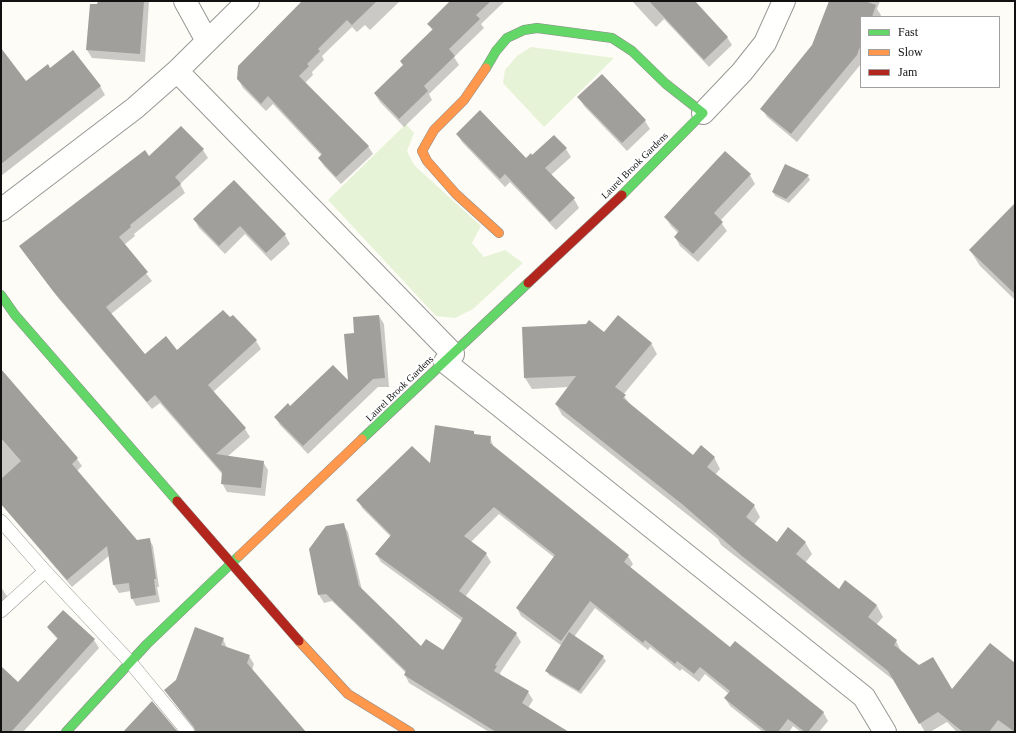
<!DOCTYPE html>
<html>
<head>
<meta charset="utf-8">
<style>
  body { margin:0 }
  #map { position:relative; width:1016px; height:733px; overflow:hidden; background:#fdfcf7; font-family:"Times New Roman",serif }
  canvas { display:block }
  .frame { position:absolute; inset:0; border:2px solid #111; pointer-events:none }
  .legend { position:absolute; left:860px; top:16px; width:140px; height:72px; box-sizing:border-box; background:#fff; border:1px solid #a0a0a0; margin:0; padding:5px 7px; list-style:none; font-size:12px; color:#111 }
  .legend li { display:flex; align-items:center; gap:8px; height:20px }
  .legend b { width:20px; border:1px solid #a0a0a0 }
</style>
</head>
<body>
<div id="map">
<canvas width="1016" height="733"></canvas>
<div class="frame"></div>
<ul class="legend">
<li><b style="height:5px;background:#63d668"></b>Fast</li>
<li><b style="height:5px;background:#ff974d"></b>Slow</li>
<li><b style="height:5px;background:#b3261e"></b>Jam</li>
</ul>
</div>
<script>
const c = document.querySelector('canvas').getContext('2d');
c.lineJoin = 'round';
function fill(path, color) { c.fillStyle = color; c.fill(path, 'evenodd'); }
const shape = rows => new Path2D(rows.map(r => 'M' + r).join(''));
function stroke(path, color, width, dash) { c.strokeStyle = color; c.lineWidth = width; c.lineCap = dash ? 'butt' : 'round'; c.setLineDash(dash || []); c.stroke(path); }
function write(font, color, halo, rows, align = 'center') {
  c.font = font + ' "Times New Roman",serif'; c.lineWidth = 4; c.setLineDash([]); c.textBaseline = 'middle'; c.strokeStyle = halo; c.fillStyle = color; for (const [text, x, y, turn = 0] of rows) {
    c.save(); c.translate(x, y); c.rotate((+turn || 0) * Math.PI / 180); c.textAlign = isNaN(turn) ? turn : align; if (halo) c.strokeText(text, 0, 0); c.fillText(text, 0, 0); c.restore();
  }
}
fill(shape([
  [531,47,614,58,544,127,503,83,505,70,517,56],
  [406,124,414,133,407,151,414,165,481,226,472,243,484,257,505,250,523,263,473,309,455,318,436,316,328,200]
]), '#e7f3d7');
fill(shape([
  [99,1,149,1,145,62,92,58,87,50],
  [305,1,400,1,370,30,365,25,357,32,352,27,322,56,324,60,312,72,313,75,305,83,368,146,373,154,341,184,324,166,319,158,322,156,273,104,266,111,243,88,238,79],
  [452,1,505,1,481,24,484,28,454,57,459,65,429,94,432,100,404,127,380,102,375,94,404,66,433,31,428,24],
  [632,1,693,1,727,37,732,45,709,67,664,19,656,27],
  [830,1,880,1,877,9,881,15,880,17,861,17,861,64,797,142,767,117,762,109,813,45],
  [1,67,26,82,50,69,100,86,105,95,1,176],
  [602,76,645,121,650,129,627,151,584,106,579,98],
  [181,127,203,150,208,158,180,184,185,193,134,234,135,236,124,245,152,281,111,314,145,355,256,341,261,349,213,392,245,429,250,437,227,457,263,462,268,470,265,496,227,492,222,483,223,475,160,403,152,409,59,299,20,247,149,158],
  [457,134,526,159,532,156,566,149,571,157,551,175,574,199,579,208,556,230,510,182,505,187,462,142],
  [750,175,755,184,720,221,727,231,698,262,680,246,675,237,679,234,671,226,666,218],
  [808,176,810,180,789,203,775,196,773,192],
  [234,182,285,235,290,244,271,261,245,234,225,254,199,228,194,219],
  [1015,205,1015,300,980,266,970,250],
  [379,316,384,324,389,387,378,387,308,454,280,425,275,417,290,407,349,383,355,334],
  [604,333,651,343,657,354,623,395,630,404,693,457,714,457,720,469,715,475,754,506,760,517,754,525,777,543,805,542,812,554,805,563,839,590,846,582,877,606,883,617,876,625,896,641,902,653,952,691,1015,664,1015,732,957,732,947,722,930,732,925,732,896,682,721,545,718,539,562,415,556,404,569,387,532,389,525,378],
  [3,372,77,459,82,466,77,471,137,541,149,539,153,546,159,587,157,587,160,602,136,606,132,598,131,591,119,593,114,585,110,555,72,587,1,504,1,374],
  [473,432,475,435,490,437,494,448,628,556,633,564,630,568,730,648,823,712,828,721,819,732,801,732,793,726,789,732,763,732,730,706,725,698,729,694,705,674,699,682,682,669,680,671,650,647,648,650,595,608,574,637,603,657,606,661,581,694,549,675,547,671,562,646,521,616,517,608,555,558,499,514,471,542,486,554,491,562,465,597,516,634,521,642,500,673,501,676,528,692,533,700,528,708,567,732,489,732,409,683,405,675,406,673,332,601,324,603,319,595,310,549,343,524,348,532,362,590,422,648,444,651,462,621,381,562,376,554,391,537,362,508,358,500,430,465],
  [1,587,8,598,1,604],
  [63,612,94,640,99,648,23,732,1,732,1,672,18,683,58,640,48,628],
  [223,639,227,648,249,656,254,664,252,670,305,732,196,732,165,690]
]), '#0003');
fill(shape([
  [98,1,144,1,140,54,86,50,90,4,97,4],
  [302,1,377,1,352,25,347,20,318,49,320,51,307,64,309,66,299,76,369,146,336,177,318,158,322,154,268,96,261,104,237,79,238,66],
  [450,1,491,1,476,15,480,19,449,49,455,56,424,86,428,91,399,119,374,93,403,65,400,61,433,29,427,24],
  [649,1,695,1,728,37,704,60],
  [829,1,865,1,876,5,872,17,861,17,861,44,857,55,791,134,760,109,812,45],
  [1,48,26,81,48,64,50,68,73,50,101,86,1,164],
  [602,74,646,120,622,143,577,97],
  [480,110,526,158,531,153,532,155,554,135,567,148,545,168,575,198,550,222,505,174,500,179,456,134],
  [181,126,204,149,175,177,181,184,130,225,131,227,119,237,148,272,106,307,145,354,166,336,177,350,223,310,230,317,233,315,257,340,208,385,246,428,216,454,264,461,261,488,221,484,222,472,155,395,147,402,53,291,19,246,145,150,149,156],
  [725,151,751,174,714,213,723,222,693,254,674,237,679,231,664,217],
  [785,164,809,175,786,199,772,192],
  [234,180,286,234,266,253,240,226,219,246,193,219],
  [1015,203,1015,294,969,250],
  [379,315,385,378,373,379,303,446,274,417,288,403,290,406,333,365,348,380,344,334,354,333,353,317],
  [618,315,652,343,615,387,626,395,623,398,693,455,701,445,715,457,707,467,755,505,746,517,777,542,788,527,806,542,796,554,839,589,845,580,877,605,868,617,897,640,894,645,919,665,933,657,952,689,990,643,1015,663,1015,732,998,720,989,732,963,732,938,712,919,724,888,671,742,556,682,504,555,404,576,376,524,378,522,327,586,324,589,320,604,332],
  [1,369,78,458,72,464,137,540,150,538,156,579,154,579,156,595,131,599,129,583,113,585,107,546,67,580,1,504,1,479,21,461,1,438],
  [435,425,474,431,474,434,491,436,490,443,629,555,624,562,730,647,735,641,824,712,808,732,805,732,788,719,778,732,767,732,724,698,730,691,700,667,694,674,677,661,675,664,645,640,643,643,590,601,561,641,516,608,555,555,494,507,464,536,487,553,459,591,517,633,495,665,497,666,494,671,529,691,522,703,569,732,496,732,404,675,406,671,326,594,318,595,309,549,326,526,344,523,359,586,421,646,426,639,443,650,463,618,375,554,391,535,356,500,412,446,430,463],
  [63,610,95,639,11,732,1,732,1,666,18,682,58,638,47,627],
  [195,627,224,638,221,645,250,655,247,663,306,732,196,732,194,727,164,690,176,680],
  [569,632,604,656,579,691,545,671],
  [152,701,178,732,123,732]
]), '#a19f9c');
const lane = shape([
  [1,521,45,571,130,662,188,732],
  [1,611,45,571]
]);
const street = shape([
  [185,1,207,41],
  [177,71,453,354],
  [703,113,742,72,765,43,784,1],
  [1,210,135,108,177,71,248,1],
  [445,362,864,697,885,732]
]);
const fast = shape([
  [486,68,496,51,507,38,524,30,537,28,612,38,632,51,666,84,703,113,622,195],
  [1,295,15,315,177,501],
  [362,439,528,283],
  [66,732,147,644,239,556]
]);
const slow = shape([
  [486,68,464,100,434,130,422,151,427,161,456,194,499,233],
  [239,556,362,439],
  [299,641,348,694,410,732]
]);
const jam = shape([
  [528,283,622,195],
  [177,501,299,641]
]);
stroke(lane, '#979795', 14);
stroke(street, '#979795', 24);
stroke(fast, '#8e8d8b', 10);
stroke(slow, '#8e8d8b', 10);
stroke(jam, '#8e8d8b', 10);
stroke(lane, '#fffffe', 13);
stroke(street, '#fffffe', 22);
stroke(fast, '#63d668', 9);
stroke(slow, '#ff974d', 9);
stroke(jam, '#b3261e', 9);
write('10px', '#111', '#fff', [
  ["Laurel Brook Gardens",635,166,-45],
  ["Laurel Brook Gardens",400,389,-44]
]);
</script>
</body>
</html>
